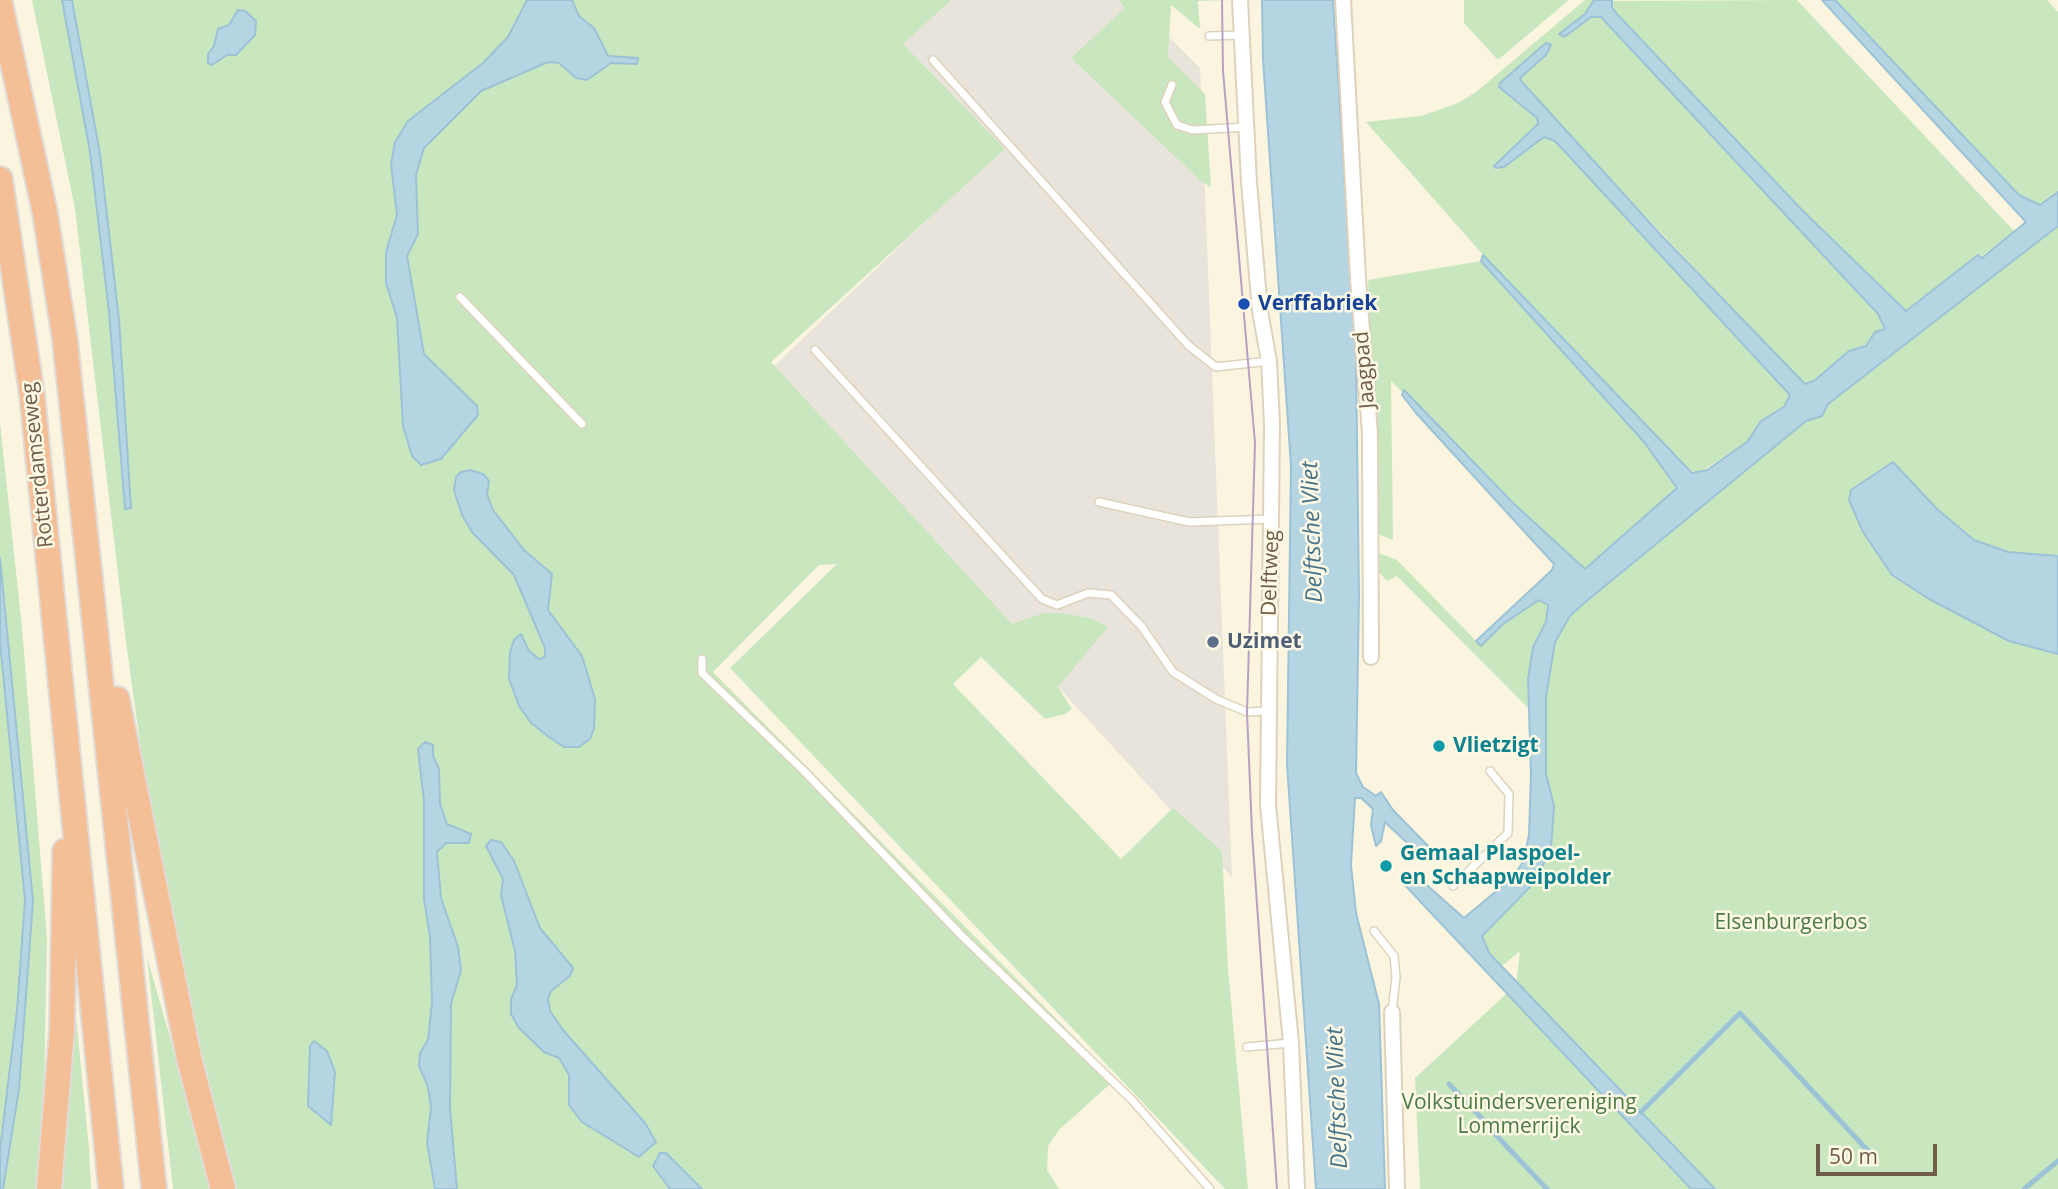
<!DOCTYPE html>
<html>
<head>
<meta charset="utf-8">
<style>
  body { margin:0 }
  #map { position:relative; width:2058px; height:1189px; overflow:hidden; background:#fbf5df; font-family:"Open Sans",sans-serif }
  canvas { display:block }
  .scale { position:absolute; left:1816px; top:1144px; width:121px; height:32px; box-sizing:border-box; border:4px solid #705d48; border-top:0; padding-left:9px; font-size:21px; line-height:24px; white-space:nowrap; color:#705d48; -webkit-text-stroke:5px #fef9e5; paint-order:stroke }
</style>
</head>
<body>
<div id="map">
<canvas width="2058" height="1189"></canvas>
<div class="scale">50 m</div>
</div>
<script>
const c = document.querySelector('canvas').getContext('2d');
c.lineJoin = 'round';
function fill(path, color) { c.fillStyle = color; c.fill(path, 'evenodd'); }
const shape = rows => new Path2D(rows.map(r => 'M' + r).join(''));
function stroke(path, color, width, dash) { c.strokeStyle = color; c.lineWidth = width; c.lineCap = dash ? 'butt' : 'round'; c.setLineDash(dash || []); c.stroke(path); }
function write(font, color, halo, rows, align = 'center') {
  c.font = font + ' "Open Sans",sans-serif'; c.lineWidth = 5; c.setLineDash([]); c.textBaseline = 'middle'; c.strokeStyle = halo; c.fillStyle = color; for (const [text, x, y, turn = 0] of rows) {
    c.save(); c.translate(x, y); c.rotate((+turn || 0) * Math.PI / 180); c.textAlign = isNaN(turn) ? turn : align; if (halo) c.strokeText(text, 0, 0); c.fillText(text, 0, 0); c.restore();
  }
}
fill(shape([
  [931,0,1132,0,1200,68,1232,877,769,371,996,154,889,42]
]), '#e9e4db');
fill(shape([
  [32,0,951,0,903,44,1005,149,771,362,1012,624,1044,613,1062,613,1090,618,1108,627,1058,687,1072,709,1065,714,1045,719,981,657,953,684,1121,859,1173,808,1222,851,1228,968,1248,1189,1225,1189,730,668,837,564,819,565,713,672,1108,1071,1103,1077,1110,1084,1059,1130,1048,1146,1047,1170,1059,1189,233,1189,189,1027,152,830,126,642,75,209],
  [1119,0,1232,0,1198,1,1200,29,1171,5,1168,57,1205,94,1211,187,1202,182,1071,58,1125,8],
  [1464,0,1569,0,1498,60,1464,23],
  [1585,0,1594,0,1585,14,1560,33,1564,37,1591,17,1601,17,1795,223,1886,325,1885,329,1866,346,1855,352,1849,351,1814,381,1805,384,1800,381,1535,98,1520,78,1531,67,1516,70,1499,87,1537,118,1538,124,1494,166,1495,168,1498,170,1544,137,1555,141,1790,395,1784,407,1761,421,1747,442,1697,474,1683,465,1483,255,1366,122,1421,116,1458,103,1476,92],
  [1797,0,2015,232,1906,311,1802,210,1617,14,1611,1],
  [1835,0,2047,0,2058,12,2058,192,2040,205,2019,195],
  [2058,221,2058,1189,1420,1189,1415,1078,1516,985,1520,951,1502,966,1489,953,1482,936,1527,890,1538,700,1555,617],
  [1481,261,1644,442,1677,487,1585,569,1549,538,1391,381,1393,540,1378,534,1368,280],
  [0,423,22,627,47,939,44,1091,35,1189,3,1189,19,1089,33,901,0,558],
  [1378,553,1397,560,1481,646,1503,624,1532,604,1539,600,1548,605,1546,622,1533,647,1528,679,1529,709,1397,576,1387,581,1378,571],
  [0,642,25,900,17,1010,0,1150],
  [147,957,193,1118,213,1189,173,1189],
  [71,966,89,1148,91,1189,59,1189,65,1149]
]), '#c9e7bf');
const water = shape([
  [62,0,72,0,100,154,119,320,131,508,125,509,109,312,90,152,62,0],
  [527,0,572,0,579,16,594,28,608,56,638,58,637,64,611,63,587,80,576,78,559,63,548,62,481,91,424,148,416,175,418,234,407,256,424,354,477,406,478,415,441,459,421,465,412,456,403,426,397,318,386,283,386,252,397,215,391,164,395,142,408,121,483,63,508,37,527,0],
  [1262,0,1333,0,1356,359,1359,596,1356,773,1363,787,1376,796,1381,792,1393,810,1431,849,1422,857,1385,822,1381,841,1376,846,1371,825,1373,809,1361,798,1355,798,1351,865,1356,913,1379,1004,1385,1189,1316,1189,1287,764,1291,466,1263,59,1262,0],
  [1594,0,1612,0,1612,7,1617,14,1802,210,1906,311,1978,255,1982,258,2026,222,1822,0,1835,0,2019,195,2040,205,2058,192,2058,226,1828,404,1822,416,1806,421,1583,604,1570,616,1555,642,1546,697,1546,774,1554,806,1551,849,1534,883,1482,936,1489,953,1715,1189,1691,1189,1401,881,1412,872,1464,918,1512,878,1523,862,1529,835,1531,774,1528,679,1533,647,1546,622,1548,605,1539,600,1503,624,1481,646,1476,641,1552,570,1554,564,1416,413,1402,395,1404,390,1513,503,1585,569,1677,488,1644,442,1481,261,1483,255,1692,473,1707,470,1747,442,1761,421,1784,407,1790,395,1555,141,1544,137,1504,167,1496,168,1494,166,1538,124,1537,118,1499,87,1500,83,1546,43,1551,45,1546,55,1520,78,1522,82,1661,235,1805,384,1814,381,1849,351,1866,346,1875,332,1885,329,1878,314,1601,17,1591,17,1564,37,1559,34,1585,14,1594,0],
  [238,10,245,11,256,21,255,35,236,55,227,55,212,65,208,63,208,54,214,46,218,29,229,25,238,10],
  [1893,462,1937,509,1974,540,2008,552,2058,556,2058,654,2009,641,1929,599,1892,575,1863,532,1849,500,1851,490,1893,462],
  [470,470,483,474,489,481,487,494,493,510,524,550,552,574,548,610,582,656,595,699,594,729,590,739,579,747,564,747,549,737,531,723,519,706,509,679,510,652,514,640,521,634,529,651,539,659,545,657,545,648,514,575,472,532,462,515,454,490,456,477,461,472,470,470],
  [0,558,33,901,19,1089,3,1189,0,1189,0,1150,17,1010,25,900,0,642,0,558],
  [425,742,433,745,433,756,439,769,440,804,447,824,471,834,469,843,446,843,437,852,441,898,458,947,461,970,451,1004,450,1108,457,1189,435,1189,427,1142,431,1108,428,1087,419,1066,420,1053,428,1040,432,1002,430,937,424,899,424,801,418,749,425,742],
  [491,840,501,842,514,861,540,928,573,968,570,976,551,991,548,999,550,1011,563,1030,645,1123,656,1142,639,1157,582,1122,569,1105,569,1075,559,1058,544,1052,519,1028,511,1014,511,999,517,985,515,951,501,895,503,879,486,846,491,840],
  [314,1041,327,1051,335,1072,331,1125,308,1106,310,1046,314,1041],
  [660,1153,666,1153,702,1189,670,1189,653,1166,660,1153]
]);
fill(water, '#b5d5e3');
stroke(water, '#9cc2d5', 2);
stroke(shape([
  [1449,1084,1490,1127],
  [1641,1112,1740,1013,1871,1154],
  [1494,1133,1547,1189],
  [2024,1189,2058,1161]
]), '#9cc2d5', 5);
const service = shape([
  [1209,36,1243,35],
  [933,60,1188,345,1216,367,1269,361],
  [1172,85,1165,102,1177,125,1192,130,1247,127],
  [460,297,582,424],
  [815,350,1042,599,1057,605,1088,593,1111,595,1142,627,1173,672,1216,699,1247,712,1268,711],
  [1099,502,1189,522,1271,519],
  [702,659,702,673,804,771,961,935,1132,1100,1210,1189],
  [1453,886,1508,833,1509,794,1490,771],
  [1374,931,1394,956,1396,977,1392,1012],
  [1247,1047,1290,1043]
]);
const minor = shape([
  [1240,0,1249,182,1260,311,1269,361,1272,424,1268,805,1291,1043,1297,1189],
  [1343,0,1358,278,1370,434,1371,657],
  [1392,1012,1397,1189]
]);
const motorway = shape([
  [0,3,45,213,65,340,154,1189],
  [0,179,32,395,111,1189],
  [117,699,189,1058,223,1189],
  [49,1189,62,1030,65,851]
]);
stroke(service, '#ded2bc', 10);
stroke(minor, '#ded2bc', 18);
stroke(motorway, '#e0dbd7', 28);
stroke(service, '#fff', 7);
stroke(minor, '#fff', 14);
stroke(motorway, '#f4bf97', 24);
stroke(shape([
  [1222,0,1223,71,1255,443,1247,712,1252,833,1277,1189]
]), '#b8a0c3', 2);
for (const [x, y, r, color] of [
  [1244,304,7,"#1a4fb4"],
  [1213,642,7,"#5c6f8a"],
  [1439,746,7,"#0f9aa8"],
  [1386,866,7,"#0f9aa8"]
]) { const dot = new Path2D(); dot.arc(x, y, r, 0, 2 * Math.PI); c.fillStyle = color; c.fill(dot); stroke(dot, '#fef9e5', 2.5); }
write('bold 21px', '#164399', '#fef9e5', [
  ["Verffabriek",1258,304]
], 'left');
write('21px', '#705d48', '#fef9e5', [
  ["Jaagpad",1365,370,-95],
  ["Rotterdamseweg",38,465,-96],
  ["Delftweg",1271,573,-88]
]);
write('bold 21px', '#4e5e75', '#fef9e5', [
  ["Uzimet",1227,642]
], 'left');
write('bold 21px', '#0d838f', '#fef9e5', [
  ["Vlietzigt",1453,746],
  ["Gemaal Plaspoel-",1400,854],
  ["en Schaapweipolder",1400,878]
], 'left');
write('21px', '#4b7b43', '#fef9e5', [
  ["Elsenburgerbos",1791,923],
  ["Volkstuindersvereniging",1519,1103],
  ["Lommerrijck",1519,1127]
]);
write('italic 23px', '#46748a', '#fef9e5', [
  ["Delftsche Vliet",1313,532,-92],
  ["Delftsche Vliet",1338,1098,-92]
]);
</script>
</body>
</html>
